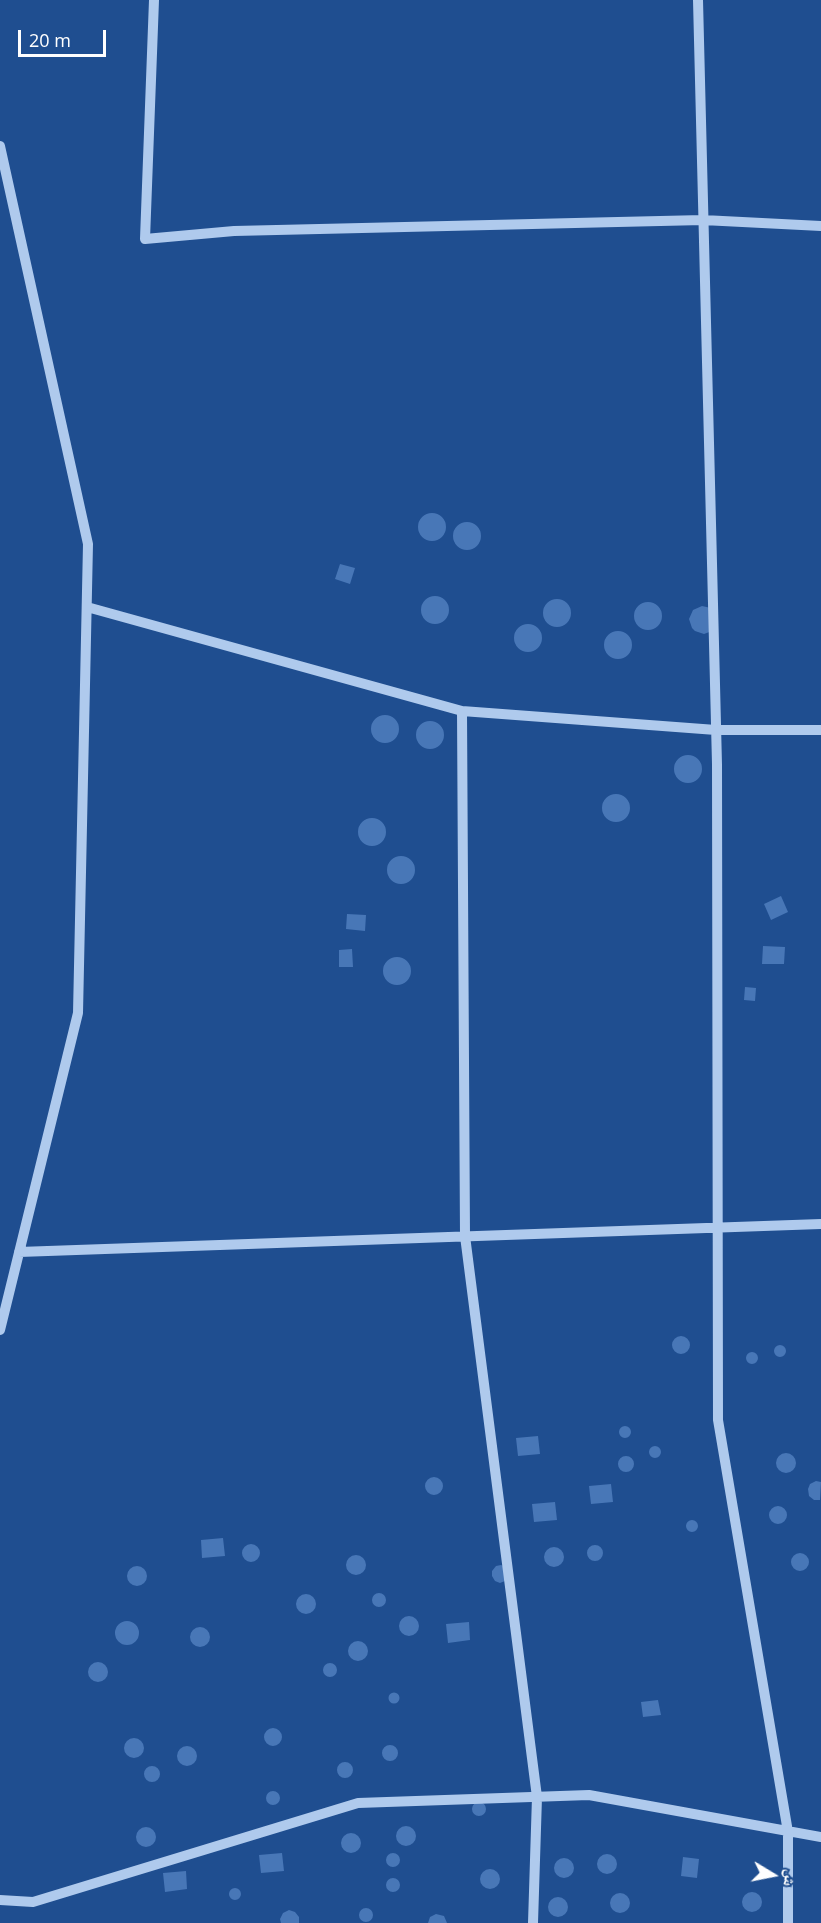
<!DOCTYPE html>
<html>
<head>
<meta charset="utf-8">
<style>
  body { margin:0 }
  #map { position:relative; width:821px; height:1923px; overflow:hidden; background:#1f4e90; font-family:"Open Sans","Noto Naskh Arabic",sans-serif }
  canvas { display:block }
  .north { position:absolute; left:743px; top:1845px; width:60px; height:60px; -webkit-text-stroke:4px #1f4e90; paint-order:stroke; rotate:100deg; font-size:16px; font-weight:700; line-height:24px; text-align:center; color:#fff }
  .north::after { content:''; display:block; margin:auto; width:21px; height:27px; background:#fff; clip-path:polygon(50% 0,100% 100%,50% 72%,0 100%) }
  .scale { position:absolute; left:18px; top:30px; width:88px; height:27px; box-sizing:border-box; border:3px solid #fff; border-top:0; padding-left:8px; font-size:18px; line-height:21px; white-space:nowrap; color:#fff; -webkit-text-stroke:4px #1f4e90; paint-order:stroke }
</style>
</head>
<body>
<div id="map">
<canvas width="821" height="1923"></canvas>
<div class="north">ش</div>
<div class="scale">20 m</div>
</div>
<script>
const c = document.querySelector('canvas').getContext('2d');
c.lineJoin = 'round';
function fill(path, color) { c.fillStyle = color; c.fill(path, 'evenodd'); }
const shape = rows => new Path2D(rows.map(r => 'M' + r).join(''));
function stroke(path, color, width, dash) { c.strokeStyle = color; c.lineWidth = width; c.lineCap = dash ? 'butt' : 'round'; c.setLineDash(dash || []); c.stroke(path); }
fill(shape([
  '418 527a14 14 0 1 1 28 0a14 14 0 1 1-28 0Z',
  '453 536a14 14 0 1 1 28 0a14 14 0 1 1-28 0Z',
  [340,564,355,568,350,584,335,579],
  '421 610a14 14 0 1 1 28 0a14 14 0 1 1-28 0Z',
  '543 613a14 14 0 1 1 28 0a14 14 0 1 1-28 0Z',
  '634 616a14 14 0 1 1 28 0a14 14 0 1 1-28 0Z',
  [702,606,711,608,712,631,704,634,695,631,692,628,689,619,693,610],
  '514 638a14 14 0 1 1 28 0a14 14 0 1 1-28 0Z',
  '604 645a14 14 0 1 1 28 0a14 14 0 1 1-28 0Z',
  '371 729a14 14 0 1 1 28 0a14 14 0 1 1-28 0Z',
  '416 735a14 14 0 1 1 28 0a14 14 0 1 1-28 0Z',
  '674 769a14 14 0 1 1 28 0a14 14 0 1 1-28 0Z',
  '602 808a14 14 0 1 1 28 0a14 14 0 1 1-28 0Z',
  '358 832a14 14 0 1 1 28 0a14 14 0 1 1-28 0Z',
  '387 870a14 14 0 1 1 28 0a14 14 0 1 1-28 0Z',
  [781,896,788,912,771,920,764,904],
  [347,914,366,915,365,931,346,929],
  [763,946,785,947,784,964,762,964],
  [352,949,353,967,339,967,339,950],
  '383 971a14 14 0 1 1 28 0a14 14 0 1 1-28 0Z',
  [745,987,756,988,755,1001,744,1000],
  '672 1345a9 9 0 1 1 18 0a9 9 0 1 1-18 0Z',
  '774 1351a6 6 0 1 1 12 0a6 6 0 1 1-12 0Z',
  '746 1358a6 6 0 1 1 12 0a6 6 0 1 1-12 0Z',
  '619 1432a6 6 0 1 1 12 0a6 6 0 1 1-12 0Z',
  [538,1436,540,1454,518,1456,516,1438],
  '649 1452a6 6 0 1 1 12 0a6 6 0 1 1-12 0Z',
  '776 1463a10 10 0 1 1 20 0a10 10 0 1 1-20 0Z',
  '618 1464a8 8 0 1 1 16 0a8 8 0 1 1-16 0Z',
  '425 1486a9 9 0 1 1 18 0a9 9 0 1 1-18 0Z',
  [816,1481,821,1482,820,1500,814,1500,809,1496,808,1489,810,1484],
  [611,1484,613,1502,591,1504,589,1486],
  [555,1502,557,1520,534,1522,532,1504],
  '769 1515a9 9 0 1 1 18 0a9 9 0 1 1-18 0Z',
  '686 1526a6 6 0 1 1 12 0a6 6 0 1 1-12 0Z',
  [223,1538,225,1556,202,1558,201,1540],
  '242 1553a9 9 0 1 1 18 0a9 9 0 1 1-18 0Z',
  '587 1553a8 8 0 1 1 16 0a8 8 0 1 1-16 0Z',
  '544 1557a10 10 0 1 1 20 0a10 10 0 1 1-20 0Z',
  '791 1562a9 9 0 1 1 18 0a9 9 0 1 1-18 0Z',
  '346 1565a10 10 0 1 1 20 0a10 10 0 1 1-20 0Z',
  [501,1565,506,1567,505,1581,500,1583,495,1581,492,1576,492,1571,496,1566],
  '127 1576a10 10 0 1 1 20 0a10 10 0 1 1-20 0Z',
  '372 1600a7 7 0 1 1 14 0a7 7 0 1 1-14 0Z',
  '296 1604a10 10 0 1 1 20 0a10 10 0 1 1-20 0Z',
  '399 1626a10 10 0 1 1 20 0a10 10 0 1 1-20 0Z',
  '115 1633a12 12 0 1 1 24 0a12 12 0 1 1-24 0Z',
  [469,1622,470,1640,448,1643,446,1624],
  '190 1637a10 10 0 1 1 20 0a10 10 0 1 1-20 0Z',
  '348 1651a10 10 0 1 1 20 0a10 10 0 1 1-20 0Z',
  '88 1672a10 10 0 1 1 20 0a10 10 0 1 1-20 0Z',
  '323 1670a7 7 0 1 1 14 0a7 7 0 1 1-14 0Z',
  '388.5 1698a5.5 5.5 0 1 1 11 0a5.5 5.5 0 1 1-11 0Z',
  [658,1700,661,1715,643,1717,641,1702],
  '264 1737a9 9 0 1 1 18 0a9 9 0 1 1-18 0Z',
  '124 1748a10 10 0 1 1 20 0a10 10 0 1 1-20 0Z',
  '382 1753a8 8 0 1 1 16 0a8 8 0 1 1-16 0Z',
  '177 1756a10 10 0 1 1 20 0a10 10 0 1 1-20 0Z',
  '337 1770a8 8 0 1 1 16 0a8 8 0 1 1-16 0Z',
  '144 1774a8 8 0 1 1 16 0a8 8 0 1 1-16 0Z',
  '266 1798a7 7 0 1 1 14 0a7 7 0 1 1-14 0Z',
  '472 1809a7 7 0 1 1 14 0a7 7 0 1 1-14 0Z',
  '396 1836a10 10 0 1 1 20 0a10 10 0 1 1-20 0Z',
  '136 1837a10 10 0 1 1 20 0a10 10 0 1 1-20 0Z',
  '341 1843a10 10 0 1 1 20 0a10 10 0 1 1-20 0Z',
  '386 1860a7 7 0 1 1 14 0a7 7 0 1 1-14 0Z',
  [282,1853,284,1871,261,1873,259,1855],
  '597 1864a10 10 0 1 1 20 0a10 10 0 1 1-20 0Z',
  [683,1857,699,1859,697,1878,681,1876],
  '554 1868a10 10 0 1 1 20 0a10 10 0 1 1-20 0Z',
  '480 1879a10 10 0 1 1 20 0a10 10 0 1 1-20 0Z',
  [186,1871,187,1889,165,1892,163,1873],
  '386 1885a7 7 0 1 1 14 0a7 7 0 1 1-14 0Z',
  '229 1894a6 6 0 1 1 12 0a6 6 0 1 1-12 0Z',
  '742 1902a10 10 0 1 1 20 0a10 10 0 1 1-20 0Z',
  '610 1903a10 10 0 1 1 20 0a10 10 0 1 1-20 0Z',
  '548 1907a10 10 0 1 1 20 0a10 10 0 1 1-20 0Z',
  '359 1915a7 7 0 1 1 14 0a7 7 0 1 1-14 0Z',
  [289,1910,295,1912,299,1917,299,1923,281,1923,280,1919,283,1913],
  [436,1914,444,1916,447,1923,428,1923,430,1917]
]), '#4877b7');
stroke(shape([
  [154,0,145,239,234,231,703,220,821,226],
  [698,0,717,764,718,1420,788,1832,788,1923],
  [0,146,88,544,78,1013,0,1330],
  [87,607,462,711,465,1236,537,1797,533,1923],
  [462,711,716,730,821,730],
  [19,1252,821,1224],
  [0,1900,33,1902,358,1803,589,1795,821,1837]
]), '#afcaed', 10);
</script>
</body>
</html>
